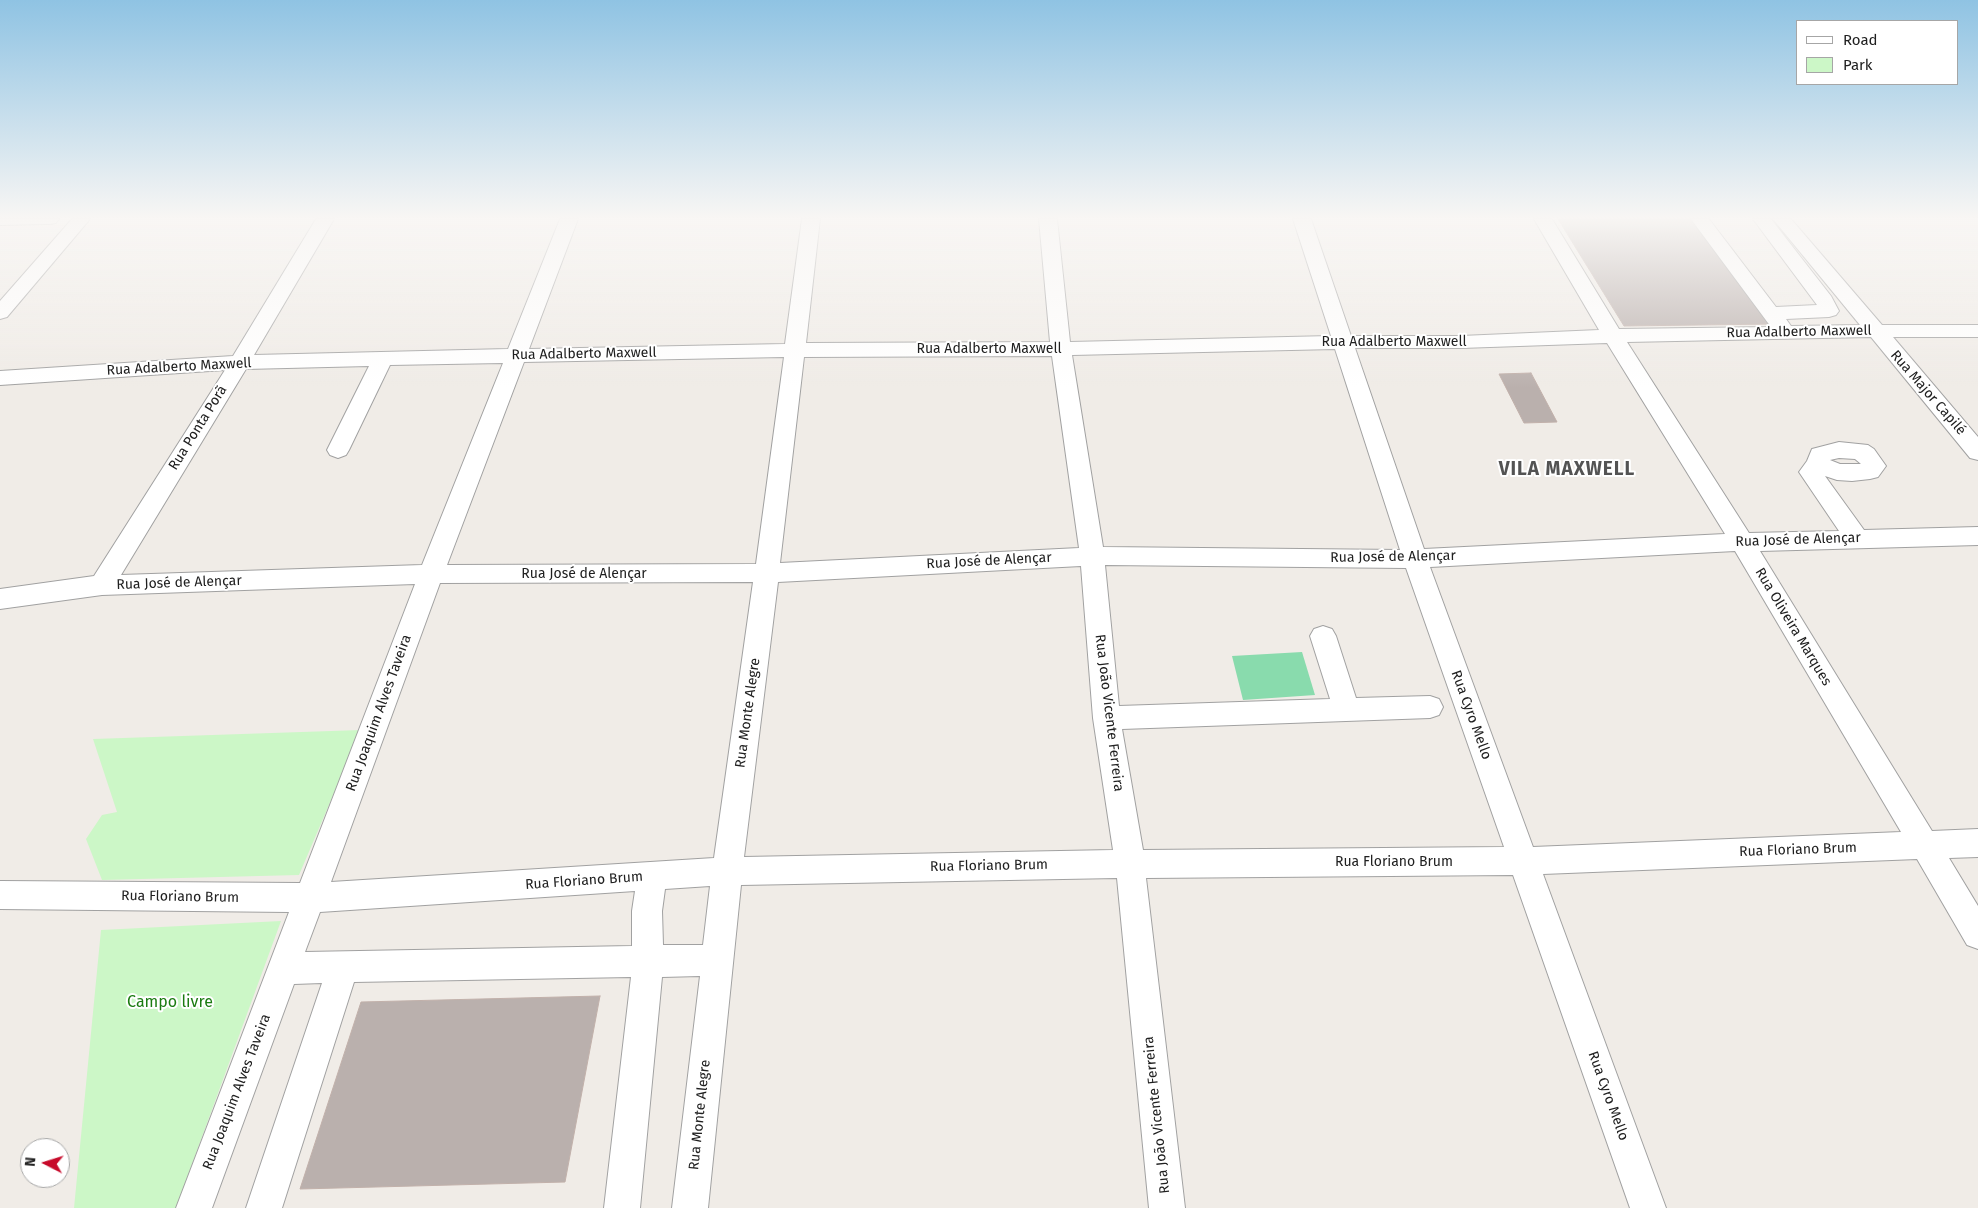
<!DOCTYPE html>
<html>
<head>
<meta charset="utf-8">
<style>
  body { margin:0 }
  #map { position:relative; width:1978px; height:1208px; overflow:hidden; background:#f0ece7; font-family:"Fira Sans",sans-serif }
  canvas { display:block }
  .legend { position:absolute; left:1796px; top:20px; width:162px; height:65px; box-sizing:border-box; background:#fff; border:1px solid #a6a6a6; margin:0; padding:6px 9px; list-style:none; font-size:15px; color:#202020 }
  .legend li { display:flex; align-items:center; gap:10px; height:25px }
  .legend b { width:25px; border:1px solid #a6a6a6 }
  .north { position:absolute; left:20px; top:1138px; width:50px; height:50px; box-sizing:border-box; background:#fff; border:1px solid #a6a6a6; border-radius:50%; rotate:275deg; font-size:14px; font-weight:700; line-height:20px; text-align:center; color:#202020 }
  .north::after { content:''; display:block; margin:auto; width:18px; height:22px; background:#c70a2a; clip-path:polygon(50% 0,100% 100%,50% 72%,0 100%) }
</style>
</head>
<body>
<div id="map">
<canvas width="1978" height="1208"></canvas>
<ul class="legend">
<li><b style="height:6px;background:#fff"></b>Road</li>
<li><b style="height:14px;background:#ccf7c7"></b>Park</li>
</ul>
<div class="north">N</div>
</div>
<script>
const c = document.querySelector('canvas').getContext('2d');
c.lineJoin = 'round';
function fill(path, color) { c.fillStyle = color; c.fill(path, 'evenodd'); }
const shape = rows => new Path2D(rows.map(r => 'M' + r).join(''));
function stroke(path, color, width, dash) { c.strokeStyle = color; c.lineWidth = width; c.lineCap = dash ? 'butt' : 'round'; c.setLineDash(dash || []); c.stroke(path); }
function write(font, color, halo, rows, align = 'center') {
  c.font = font + ' "Fira Sans",sans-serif'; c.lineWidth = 4; c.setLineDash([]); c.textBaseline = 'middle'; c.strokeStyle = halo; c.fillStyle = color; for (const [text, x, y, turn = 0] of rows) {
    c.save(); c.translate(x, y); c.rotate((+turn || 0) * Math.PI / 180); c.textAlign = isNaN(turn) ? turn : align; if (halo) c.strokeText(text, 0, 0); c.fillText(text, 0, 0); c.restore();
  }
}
fill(shape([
  [361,730,299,875,102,880,86,839,102,815,117,812,93,739],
  [281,921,176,1208,74,1208,101,930]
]), '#ccf7c7');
fill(shape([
  [1302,652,1315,695,1243,700,1232,656]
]), '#89dbad');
const building = shape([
  [1558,219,1694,219,1776,324,1624,326,1558,219],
  [1531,373,1557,422,1524,423,1499,374,1531,373],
  [600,996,565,1182,300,1189,361,1002,600,996]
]);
fill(building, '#bab0ad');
stroke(building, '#c1b0aa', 1);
const minor = shape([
  [0,219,59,219,56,223,50,224,0,225,0,219],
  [72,219,90,219,7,317,0,319,0,301,72,219],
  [316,219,334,219,254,355,508,349,560,219,578,219,529,349,785,344,802,219,820,219,806,343,1050,342,1039,219,1057,219,1070,342,1331,336,1293,219,1311,219,1351,336,1461,336,1599,330,1534,219,1552,219,1619,329,1771,327,1691,219,1709,219,1776,307,1817,305,1753,219,1771,219,1831,296,1839,311,1836,315,1829,317,1786,319,1791,326,1860,325,1773,219,1791,219,1882,325,1978,325,1978,337,1893,337,1978,437,1978,460,1970,458,1871,337,1627,342,1749,533,1839,531,1799,472,1807,461,1812,449,1839,442,1868,445,1874,449,1886,466,1878,477,1870,479,1852,481,1837,480,1825,476,1864,530,1978,527,1978,545,1760,551,1932,831,1978,829,1978,857,1949,858,1978,906,1978,949,1967,945,1917,859,1543,874,1666,1208,1630,1208,1513,875,1146,878,1185,1208,1149,1208,1117,878,741,885,708,1208,672,1208,700,976,662,977,640,1208,604,1208,631,977,354,982,282,1208,246,1208,322,983,294,984,212,1208,176,1208,289,912,0,909,0,881,300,883,415,584,102,595,0,609,0,589,94,576,225,370,0,385,0,371,233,356,316,219],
  [1607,343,1725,534,1424,549,1355,348,1461,348,1607,343],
  [1335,349,1400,550,1103,547,1072,355,1335,349],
  [1052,356,1079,548,780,563,804,357,1052,356],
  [784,357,756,564,447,565,524,362,784,357],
  [503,363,422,565,121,575,246,369,369,366,327,450,330,455,338,458,346,455,349,450,390,365,503,363],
  [1839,458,1855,459,1861,464,1840,464,1830,460,1839,458],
  [1735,551,1901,832,1533,847,1430,567,1735,551],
  [1105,565,1406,568,1504,847,1143,850,1122,729,1430,718,1439,715,1443,707,1439,699,1430,696,1356,698,1336,636,1332,629,1323,626,1314,629,1310,636,1330,699,1119,706,1105,565],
  [1081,566,1093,718,1113,850,744,857,778,582,1081,566],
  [753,582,714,858,331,882,440,583,753,582],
  [710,886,703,945,663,945,662,911,665,889,710,886],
  [635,891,632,911,632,946,305,952,320,912,635,891]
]);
stroke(minor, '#a1a1a1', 2);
fill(minor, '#fff');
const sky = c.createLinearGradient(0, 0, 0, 388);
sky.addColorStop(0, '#8fc3e3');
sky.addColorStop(0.56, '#f8f6f4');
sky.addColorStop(1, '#f8f6f400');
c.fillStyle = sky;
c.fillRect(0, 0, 1978, 388);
write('14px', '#202020', '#fff', [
  ["Rua Adalberto Maxwell",1799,332,-1],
  ["Rua Adalberto Maxwell",1394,342],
  ["Rua Adalberto Maxwell",989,349],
  ["Rua Adalberto Maxwell",584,354,-1],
  ["Rua Adalberto Maxwell",179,367,-3],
  ["Rua Major Capilé",1928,393,49],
  ["Rua Ponta Porã",198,428,-58],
  ["Rua José de Alençar",1798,540,-2],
  ["Rua José de Alençar",1393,557,-1],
  ["Rua José de Alençar",989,561,-3],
  ["Rua José de Alençar",584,574],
  ["Rua José de Alençar",179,583,-2],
  ["Rua Oliveira Marques",1793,627,59],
  ["Rua Joaquim Alves Taveira",379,713,-70],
  ["Rua Monte Alegre",748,713,-82],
  ["Rua João Vicente Ferreira",1109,713,83],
  ["Rua Cyro Mello",1471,715,70],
  ["Rua Floriano Brum",1798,850,-2],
  ["Rua Floriano Brum",1394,862],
  ["Rua Floriano Brum",989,866,-1],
  ["Rua Floriano Brum",584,881,-4],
  ["Rua Floriano Brum",180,897,1],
  ["Rua Joaquim Alves Taveira",237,1092,-69],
  ["Rua Cyro Mello",1608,1096,70],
  ["Rua Monte Alegre",700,1115,-84],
  ["Rua João Vicente Ferreira",1157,1115,-96]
]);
write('16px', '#1b7b11', '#fff', [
  ["Campo livre",170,1003]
]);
c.letterSpacing = '1px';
write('bold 19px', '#535353', '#fff', [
  ["VILA MAXWELL",1567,470]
]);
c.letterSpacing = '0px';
</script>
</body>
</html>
